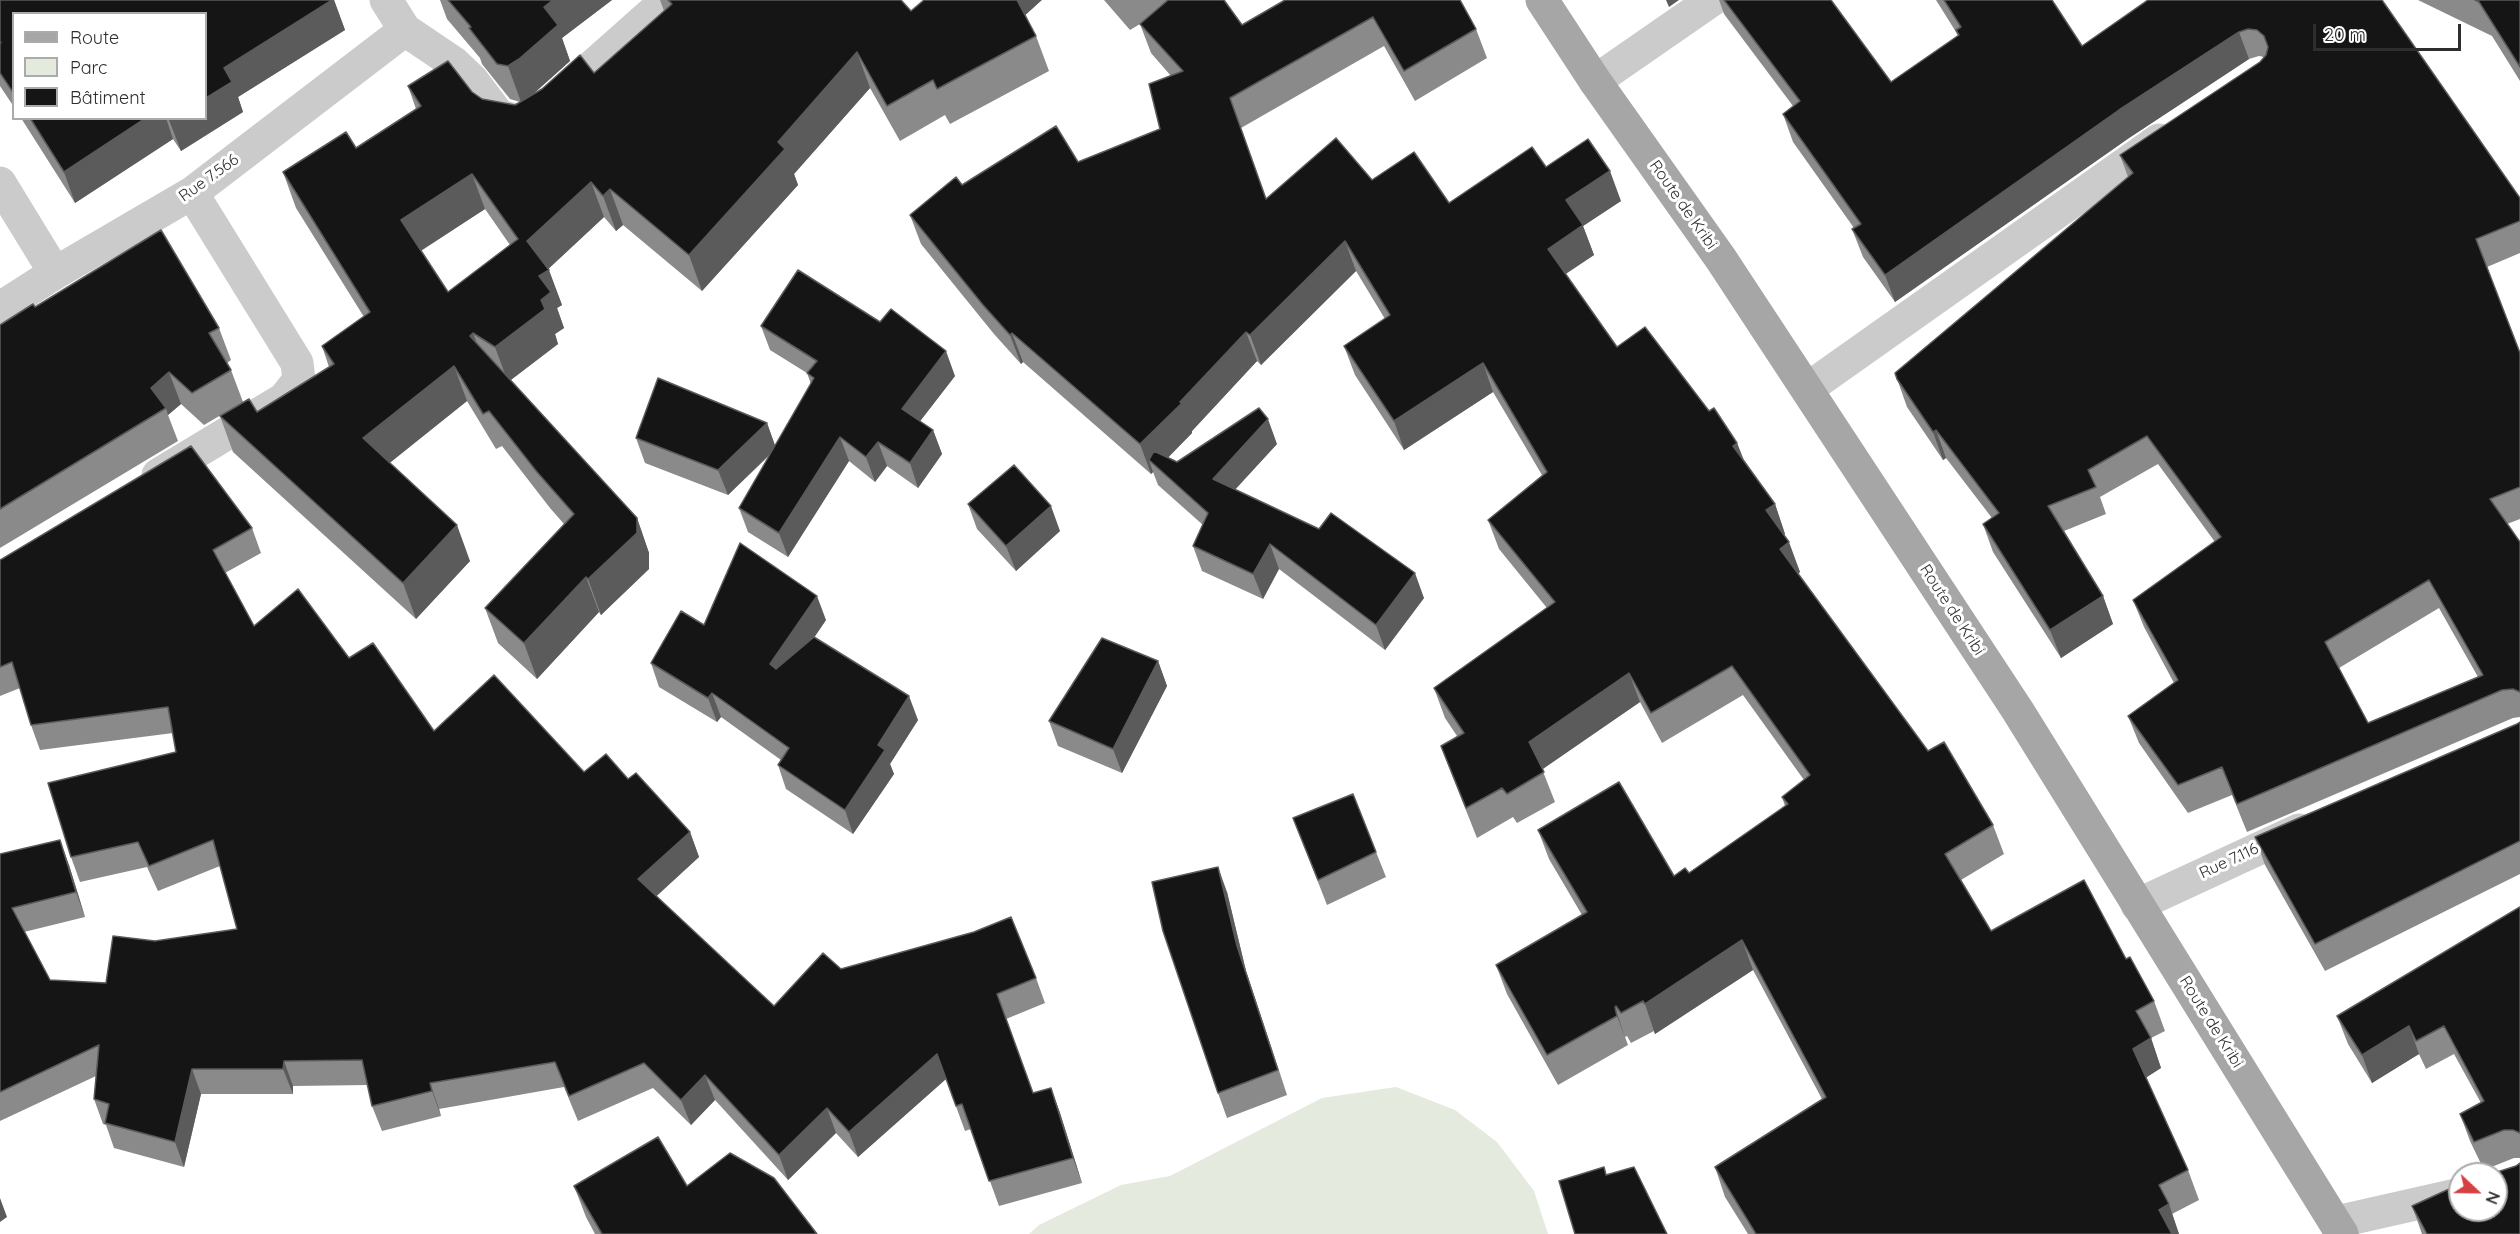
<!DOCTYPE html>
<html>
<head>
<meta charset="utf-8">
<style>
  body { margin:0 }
  #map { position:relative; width:2520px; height:1234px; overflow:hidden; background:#fff; font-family:Quicksand,sans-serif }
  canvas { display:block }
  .legend { position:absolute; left:12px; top:12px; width:195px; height:108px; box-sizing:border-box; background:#fff; border:2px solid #ababab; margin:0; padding:8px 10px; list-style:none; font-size:18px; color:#2e2e2e }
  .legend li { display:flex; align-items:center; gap:12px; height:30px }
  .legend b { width:30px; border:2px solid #ababab }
  .north { position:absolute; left:2448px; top:1162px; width:60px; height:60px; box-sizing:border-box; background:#fff; border:2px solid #ababab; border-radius:50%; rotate:112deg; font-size:16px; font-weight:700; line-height:24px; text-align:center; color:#2e2e2e }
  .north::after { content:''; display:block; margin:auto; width:21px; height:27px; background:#d54042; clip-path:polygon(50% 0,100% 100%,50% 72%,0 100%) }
  .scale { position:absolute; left:2313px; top:24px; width:148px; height:27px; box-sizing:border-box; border:3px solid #2e2e2e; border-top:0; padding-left:8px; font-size:18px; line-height:21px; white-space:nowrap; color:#2e2e2e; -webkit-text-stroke:4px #fff; paint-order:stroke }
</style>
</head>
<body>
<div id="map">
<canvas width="2520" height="1234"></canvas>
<ul class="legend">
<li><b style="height:8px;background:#a6a6a6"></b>Route</li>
<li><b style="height:16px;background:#e4eade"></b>Parc</li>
<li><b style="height:16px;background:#151515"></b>Bâtiment</li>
</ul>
<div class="north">N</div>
<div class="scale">20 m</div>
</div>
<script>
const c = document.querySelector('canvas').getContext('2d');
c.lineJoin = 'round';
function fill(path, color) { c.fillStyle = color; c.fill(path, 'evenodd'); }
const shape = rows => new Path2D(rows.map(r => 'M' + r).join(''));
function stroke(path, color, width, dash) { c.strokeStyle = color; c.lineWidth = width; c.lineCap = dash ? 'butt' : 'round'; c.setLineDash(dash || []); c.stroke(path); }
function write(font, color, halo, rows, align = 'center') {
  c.font = font + ' Quicksand,sans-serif'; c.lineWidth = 6; c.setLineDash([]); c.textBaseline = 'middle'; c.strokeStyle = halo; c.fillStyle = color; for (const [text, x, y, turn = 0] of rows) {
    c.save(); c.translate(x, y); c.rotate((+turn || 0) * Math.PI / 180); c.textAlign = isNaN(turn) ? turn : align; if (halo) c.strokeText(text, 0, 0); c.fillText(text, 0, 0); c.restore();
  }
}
fill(shape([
  [1396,1087,1455,1110,1497,1142,1534,1191,1548,1234,1029,1234,1039,1225,1121,1185,1170,1176,1322,1098]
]), '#e4eade');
stroke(shape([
  [386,0,405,30,454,63,472,80,499,116,524,122,543,110,667,0],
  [1595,81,1712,0],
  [0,183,55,273],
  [0,308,55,273,192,193,405,30],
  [1807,389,2159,140],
  [158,475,284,399,299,380,297,363,192,193],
  [2137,905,2299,830],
  [2336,1222,2460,1194]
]), '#cbcbcb', 33);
stroke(shape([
  [1542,0,1595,81,1721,259,2018,711,2342,1234]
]), '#a6a6a6', 33);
fill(shape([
  [0,0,334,0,345,30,238,97,243,112,181,151,173,139,75,203,21,118,206,118,14,14,14,107,0,86],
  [440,0,612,0,562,38,570,61,532,95,594,73,664,11,660,0,901,0,911,11,1025,15,1036,36,1049,71,950,124,945,115,900,141,870,88,794,174,798,185,702,291,623,225,616,231,604,217,548,269,562,305,557,308,564,328,555,334,558,344,511,380,637,518,649,553,649,569,601,615,599,612,537,679,498,643,485,608,564,524,550,508,502,446,496,449,467,401,389,463,470,561,416,619,233,452,220,416,257,412,329,367,322,346,364,317,296,208,283,172,356,148,416,109,408,86,472,92,482,99,515,105,520,102,510,99,482,64,480,58,447,19],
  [485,209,510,245,448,292,421,251],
  [1104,0,1224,0,1242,25,1285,0,1476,29,1487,58,1415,101,1384,46,1241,128,1266,199,1372,180,1449,203,1546,167,1621,201,1583,226,1594,255,1566,274,1617,347,1709,411,1737,443,1744,460,1775,504,1785,534,1784,535,1800,572,1798,574,1928,751,1993,825,2004,854,1961,880,1991,931,2126,959,2154,1001,2165,1031,2151,1038,2161,1068,2146,1077,2188,1170,2199,1200,2172,1214,2179,1234,1748,1234,1725,1197,1715,1167,1822,1099,1753,970,1655,1034,1654,1031,1631,1043,1627,1036,1625,1037,1628,1045,1558,1085,1507,994,1496,965,1582,915,1549,859,1538,830,1674,876,1689,873,1785,806,1782,797,1804,780,1743,695,1662,743,1640,702,1542,769,1555,802,1517,823,1513,817,1477,838,1452,775,1441,746,1457,736,1445,718,1434,688,1547,608,1499,549,1488,520,1542,475,1493,392,1404,450,1355,375,1344,346,1385,319,1356,271,1261,365,1257,361,1192,431,1192,433,1168,457,1177,462,1277,444,1235,489,1424,598,1385,650,1279,569,1263,599,1202,571,1193,546,1203,525,1158,485,1153,472,1151,474,1023,362,1021,364,994,334,921,244,910,215,962,185,1078,162,1160,129,1171,76,1151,53,1140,24,1130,30],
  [1719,0,1831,0,1891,82,1958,36,1956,32,1936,0,2052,0,2082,46,2382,0,2520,198,2520,253,2487,267,2520,353,2520,519,2507,524,2520,542,2520,717,2513,718,2247,832,2232,795,2188,813,2139,743,2128,716,2174,683,2144,627,2133,600,2215,542,2158,464,2100,497,2106,514,2064,531,2103,596,2113,624,2061,658,1993,552,1983,524,1992,518,1946,458,1943,460,1907,407,1895,373,2128,177,2120,155,2260,62,2264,57,2259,56,2249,59,2129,138,1895,302,1863,257,1852,229,1854,228,1793,142,1783,114,1793,106,1724,14],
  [2439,608,2478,677,2368,723,2339,668],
  [2418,0,2520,0,2520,81,2492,36],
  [35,307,219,328,231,360,227,363,231,370,243,402,204,425,181,404,168,415,178,441,0,548,0,325],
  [761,326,955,376,920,421,933,430,942,454,918,488,887,466,875,482,849,461,788,557,748,532,739,508,771,454,728,495,645,463,636,438,767,423,775,446,811,384,807,373,770,350],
  [968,504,1060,531,1016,571,977,529],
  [252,528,261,553,225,573,254,626,349,658,434,731,584,772,628,779,690,832,699,857,656,896,774,1006,841,969,1036,978,1045,1003,1006,1019,1033,1093,1051,1088,1060,1113,1082,1183,999,1206,971,1129,965,1131,946,1079,858,1157,836,1133,788,1180,715,1100,691,1125,653,1088,578,1121,564,1087,439,1109,441,1116,382,1131,372,1106,368,1085,293,1086,293,1094,201,1094,184,1167,114,1148,106,1125,103,1124,94,1099,96,1076,0,1121,0,854,69,865,85,917,24,932,50,980,106,983,155,941,237,929,220,866,158,891,147,867,80,882,71,857,176,752,173,733,40,750,31,725,20,688,0,696,0,560],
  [826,620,814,638,918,720,890,764,894,774,853,834,786,789,778,765,781,760,721,717,717,722,659,687,651,663,704,625],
  [1158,661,1167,686,1122,773,1058,746,1049,721],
  [2520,722,2520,874,2325,971,2265,865,2255,837,2517,724],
  [1293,818,1376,852,1386,877,1327,905],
  [1227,892,1246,971,1287,1095,1227,1118,1218,1093],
  [2520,907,2520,1158,2514,1158,2484,1170,2470,1141,2460,1114,2481,1103,2454,1054,2426,1069,2419,1054,2372,1083,2348,1044,2337,1016],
  [2516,1166,2520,1234,2422,1234,2412,1206],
  [574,1186,687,1186,817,1234,595,1234,586,1217]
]), '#8a8a8a');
fill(shape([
  [332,0,334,0,345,30,238,97,243,112,181,151,169,120,172,118,206,118,206,98,224,68],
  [553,0,612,0,562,38,570,61,532,95,521,102,508,66,544,7],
  [1014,0,1042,0,1021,19],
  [1666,0,1679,0,1669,7],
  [2239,32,2249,59,2129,138,1895,302,1885,275,2119,110],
  [857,52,870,88,794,174,798,185,702,291,689,255,778,142],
  [146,118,166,118,173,139,75,203,64,172],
  [1610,171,1621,201,1583,226,1594,255,1559,278,1548,249,1566,200],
  [472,174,485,209,414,255,401,220],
  [591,182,604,217,544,273,549,270,562,305,557,308,564,328,555,334,558,344,508,382,495,347,541,300,527,241],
  [610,189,623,225,616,231,603,196],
  [1345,241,1356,271,1261,365,1250,335],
  [1246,332,1257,361,1192,431,1192,433,1158,468,1149,460,1153,472,1151,474,1140,444],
  [473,333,486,368,470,336],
  [1012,333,1023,362,1021,364,1010,335],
  [946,351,955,376,911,433,902,409],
  [1483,363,1493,392,1404,450,1394,421],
  [454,366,467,401,376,474,363,438],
  [169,372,181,404,168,415,166,408,151,388],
  [1268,419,1277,444,1222,504,1213,479],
  [767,423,776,448,728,495,718,470],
  [933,430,942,454,918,488,910,463],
  [1936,430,1946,458,1943,460,1933,432],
  [840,437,849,461,788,557,779,533],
  [878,442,887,466,875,482,866,457],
  [1737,443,1748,472,1733,446],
  [1775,504,1785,534,1777,539,1766,510],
  [1051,506,1060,531,1016,571,1006,546],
  [637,518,649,553,649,569,601,615,588,579],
  [457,525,470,561,416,619,403,583],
  [1789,542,1800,572,1790,579,1780,549],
  [1270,544,1279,569,1263,599,1253,574],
  [1415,573,1424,598,1385,650,1376,625],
  [586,577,599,612,537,679,524,643],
  [817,596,826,620,779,688,770,664],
  [2103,596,2113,624,2061,658,2050,630],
  [1158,661,1167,686,1122,773,1113,749],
  [1629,673,1640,702,1540,771,1529,742],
  [712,693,721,717,717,722,708,698],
  [909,696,918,720,890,764,894,774,853,834,845,810,878,745],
  [690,832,699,857,648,904,638,879],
  [60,840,69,865,85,917,76,892],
  [1218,867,1227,892,1246,971,1287,1095,1237,946],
  [1742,940,1753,970,1655,1034,1645,1004],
  [1615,1007,1625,1037,1628,1045,1617,1016],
  [2409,1026,2419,1054,2372,1083,2362,1055],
  [2151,1038,2161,1068,2144,1079,2133,1049],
  [937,1054,946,1079,858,1157,849,1132],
  [284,1061,293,1086,293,1094,283,1069],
  [192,1069,201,1094,184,1167,175,1142],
  [705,1075,715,1100,691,1125,681,1100],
  [430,1083,439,1109,441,1116,432,1091],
  [1051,1088,1060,1113,1082,1183,1073,1158],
  [827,1108,836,1133,788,1180,779,1155],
  [0,1198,7,1217,0,1222],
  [2169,1204,2179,1234,2168,1234,2159,1210]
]), '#5b5b5b');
const building = shape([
  [0,0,332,0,224,68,232,82,206,98,206,14,14,14,14,94,0,73,0,43,1,43,0,41,0,0],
  [448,0,553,0,544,7,558,25,519,59,508,66,497,64,469,28,471,27,448,0],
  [668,0,901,0,911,11,924,0,1017,0,1036,36,937,89,933,80,887,106,857,52,778,142,785,149,689,255,610,189,603,196,591,182,527,241,549,270,539,276,551,292,541,300,545,309,495,347,473,333,470,336,637,518,637,533,588,579,586,577,524,643,485,608,574,514,537,472,489,411,483,414,454,366,363,438,457,525,403,583,220,416,249,399,257,412,334,364,322,346,370,312,283,172,346,132,356,148,421,106,408,86,448,61,472,92,482,99,515,105,542,89,580,55,594,73,672,4,668,0],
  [472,174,518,239,448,292,401,220,472,174],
  [1168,0,1224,0,1242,25,1285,0,1460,0,1476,29,1404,71,1373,17,1230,98,1266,199,1336,138,1372,180,1414,152,1449,203,1532,147,1546,167,1588,139,1610,171,1566,200,1583,225,1548,249,1617,347,1645,327,1709,411,1714,408,1737,443,1733,446,1775,504,1766,510,1789,542,1780,549,1928,751,1944,742,1993,825,1945,854,1991,931,2084,880,2126,959,2130,957,2154,1001,2136,1011,2151,1038,2133,1049,2188,1170,2159,1185,2169,1204,2159,1210,2172,1234,1756,1234,1715,1167,1826,1097,1742,940,1645,1004,1643,1001,1621,1013,1616,1006,1615,1007,1617,1016,1547,1055,1496,965,1587,912,1538,830,1619,782,1674,876,1685,868,1689,873,1788,804,1782,797,1810,775,1732,666,1651,713,1629,673,1529,742,1544,772,1507,794,1502,788,1466,808,1441,746,1464,733,1434,688,1555,602,1488,520,1547,472,1483,363,1394,421,1344,346,1390,315,1345,241,1250,335,1246,332,1180,402,1182,403,1140,444,1012,333,1010,335,983,305,910,215,956,177,962,185,1056,126,1078,162,1160,129,1149,84,1183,71,1140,24,1168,0],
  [1724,0,1831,0,1891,82,1959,35,1956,30,1961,27,1944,0,2052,0,2082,46,2148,0,2382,0,2520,198,2520,221,2476,239,2520,353,2520,487,2490,499,2520,542,2520,692,2513,689,2502,690,2237,804,2222,767,2178,785,2128,716,2178,680,2133,600,2221,537,2147,436,2088,470,2096,487,2048,506,2103,596,2050,630,1983,524,1999,513,1936,430,1933,432,1897,379,1895,373,2133,173,2120,155,2260,62,2266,55,2268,47,2264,36,2257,30,2248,29,2239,32,2119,110,1885,275,1852,229,1861,224,1783,114,1800,101,1724,0],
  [2429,580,2483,675,2368,723,2325,642,2429,580],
  [2475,0,2520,0,2520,67,2479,2,2475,0],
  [30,118,146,118,64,172,30,118],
  [161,230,219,328,209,333,231,370,192,393,169,372,151,388,166,408,0,509,0,325,33,304,35,307,161,230],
  [798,270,880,322,891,309,946,351,902,409,933,430,910,463,878,442,866,457,840,437,779,533,739,508,814,378,807,373,817,361,761,326,798,270],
  [658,378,767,423,718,470,636,438,658,378],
  [1259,408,1268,419,1213,479,1319,529,1331,513,1415,573,1376,625,1270,544,1253,574,1193,546,1208,513,1149,460,1154,451,1177,462,1259,408],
  [191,446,252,528,213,550,254,626,298,589,349,658,373,643,434,731,494,675,584,772,606,754,628,779,636,773,690,832,638,879,774,1006,823,953,841,969,974,932,1011,917,1036,978,997,994,1033,1093,1051,1088,1073,1158,989,1181,962,1104,956,1106,937,1054,849,1132,827,1108,779,1155,705,1075,681,1100,644,1063,569,1096,555,1062,430,1083,432,1091,372,1106,362,1060,284,1061,283,1069,192,1069,175,1142,105,1123,109,1104,94,1099,99,1045,0,1092,0,854,60,840,76,892,12,908,50,980,106,983,113,936,155,941,237,929,213,840,149,866,138,842,71,857,48,783,176,752,168,707,31,725,12,662,0,667,0,560,191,446],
  [1014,465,1051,506,1006,546,968,504,1014,465],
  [740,543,817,596,770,664,776,669,814,637,909,696,878,745,885,750,845,810,778,765,789,748,712,693,708,698,651,663,681,611,704,625,740,543],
  [1102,638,1158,661,1113,749,1049,721,1102,638],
  [2520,722,2520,841,2315,944,2255,837,2517,724,2520,722],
  [1353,794,1376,852,1318,880,1293,818,1353,794],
  [1218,867,1237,946,1278,1070,1218,1093,1163,931,1152,882,1218,867],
  [2520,907,2520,1133,2513,1130,2504,1130,2474,1142,2460,1114,2484,1101,2444,1026,2416,1041,2409,1026,2362,1055,2337,1016,2520,907],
  [658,1137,687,1186,730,1153,774,1178,817,1234,602,1234,574,1186,658,1137],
  [2520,1163,2520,1234,2427,1234,2412,1206,2460,1184,2460,1210,2496,1210,2496,1174,2491,1174,2516,1166,2520,1163],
  [1604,1167,1606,1175,1634,1167,1667,1234,1575,1234,1559,1181,1604,1167]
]);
fill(building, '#151515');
stroke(building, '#5b5b5b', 1.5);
write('16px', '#2e2e2e', '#fff', [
  ["Rue 7.566",209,178,-36],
  ["Route de Kribi",1683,205,55],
  ["Route de Kribi",1952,610,57],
  ["Rue 7.116",2229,861,-25],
  ["Route de Kribi",2211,1022,58]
]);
</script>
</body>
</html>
